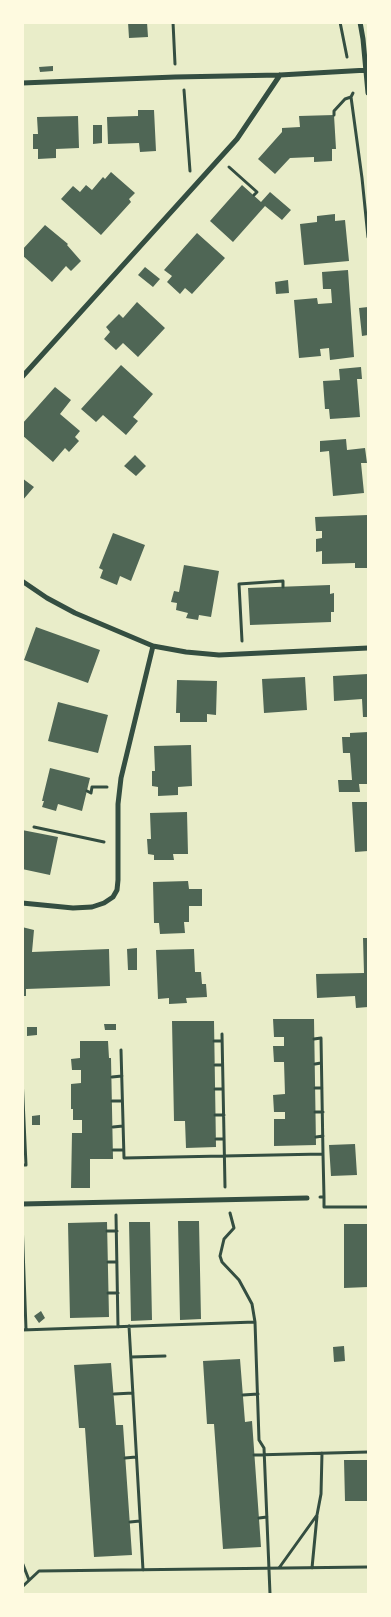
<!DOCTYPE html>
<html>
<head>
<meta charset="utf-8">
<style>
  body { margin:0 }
  #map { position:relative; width:391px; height:1617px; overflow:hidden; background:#e9edc9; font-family:"Fira Sans Condensed",sans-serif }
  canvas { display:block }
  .frame { position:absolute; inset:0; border:24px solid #fefae0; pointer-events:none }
</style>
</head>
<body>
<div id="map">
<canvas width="391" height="1617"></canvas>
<div class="frame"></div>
</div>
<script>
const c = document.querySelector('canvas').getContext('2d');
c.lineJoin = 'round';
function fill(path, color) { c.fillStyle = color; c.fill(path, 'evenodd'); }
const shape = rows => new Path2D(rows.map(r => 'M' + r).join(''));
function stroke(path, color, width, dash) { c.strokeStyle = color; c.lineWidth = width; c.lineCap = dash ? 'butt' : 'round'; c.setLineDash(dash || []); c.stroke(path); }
fill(shape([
  [128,22,147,22,148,37,129,38],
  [53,66,53,71,40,72,39,67],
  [138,110,154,110,156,151,140,152,139,143,108,144,107,117,138,116],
  [334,115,336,149,332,149,332,161,314,162,314,157,290,158,275,174,258,159,282,132,282,128,300,127,299,116],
  [78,116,79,148,56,149,56,158,38,159,38,149,33,149,33,134,38,134,37,117],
  [93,125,102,125,102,143,93,144],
  [111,172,135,193,129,199,131,202,101,235,61,199,73,186,80,192,86,185,92,190,103,177,105,179],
  [242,185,261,202,270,192,291,210,282,220,265,206,233,242,210,221],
  [335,214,335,221,345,220,349,261,304,265,300,224,317,222,317,216],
  [45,225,68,244,67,245,81,261,71,271,66,266,52,282,22,255,22,250],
  [197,233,225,258,192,294,185,288,180,294,167,282,172,276,164,270],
  [145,267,160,279,153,287,138,275],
  [348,270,354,357,330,360,329,348,320,349,321,356,299,358,294,300,317,298,318,304,332,303,331,289,323,289,322,272],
  [288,280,289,293,276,294,275,282],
  [137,302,165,328,138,357,123,343,116,350,104,339,110,332,106,327,119,314,123,318],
  [368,307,368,335,362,336,359,308],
  [121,365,153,394,133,417,138,421,126,435,103,415,96,422,81,409],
  [361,367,362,379,357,379,360,417,330,419,329,409,325,409,323,381,340,380,339,369],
  [55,387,71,400,60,414,80,431,75,437,79,441,69,452,65,448,53,462,22,435,22,424],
  [346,439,347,450,365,448,367,463,361,463,364,493,333,496,329,451,320,452,320,441],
  [135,455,146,466,136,476,124,466],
  [22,478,34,487,22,501],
  [368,515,368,568,355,568,355,563,322,564,322,551,316,552,316,539,322,538,322,531,316,531,315,517],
  [113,533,145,545,131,581,120,576,117,585,100,578,103,570,99,568],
  [184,565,219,571,211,617,199,615,198,620,186,618,188,613,176,610,177,603,171,602,174,591,179,592],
  [330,585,330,594,334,593,334,612,331,612,331,622,250,625,248,588],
  [36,627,100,650,88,683,24,660],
  [368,674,368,717,363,717,362,699,334,701,333,676],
  [305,677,307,710,264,713,262,679],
  [177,680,217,681,216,715,207,714,207,722,180,722,180,713,176,713],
  [58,702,108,715,98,753,48,741],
  [368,732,368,784,359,784,360,792,339,792,338,780,352,780,350,753,343,753,342,737,350,737,350,733],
  [191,745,192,786,178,787,178,795,158,796,158,787,152,786,152,771,155,771,154,746],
  [50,768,90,778,82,811,58,804,56,811,42,807,44,801,42,801],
  [352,802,368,802,368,851,355,852],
  [187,812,188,854,173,854,174,860,154,860,154,855,148,854,147,839,151,839,150,813],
  [22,830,58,837,50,875,22,869],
  [188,881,189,889,202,889,202,906,189,906,189,922,184,922,185,933,160,934,159,923,154,923,153,882],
  [22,927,34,930,32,952,109,949,110,986,26,989,26,996,22,996],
  [363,938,368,938,368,1007,356,1008,355,996,317,998,316,974,364,973],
  [137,948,137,970,128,970,127,949],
  [194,949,195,972,201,972,202,984,206,984,207,997,186,998,187,1003,169,1004,169,998,158,999,156,950],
  [273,1019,314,1019,316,1145,274,1146,274,1119,285,1119,285,1112,274,1112,273,1095,285,1094,284,1062,274,1062,273,1046,284,1046,284,1037,274,1037],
  [172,1021,214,1021,216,1147,186,1148,185,1121,174,1121],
  [104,1024,116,1024,116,1030,105,1030],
  [27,1027,37,1027,37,1035,27,1036],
  [80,1041,108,1041,109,1058,111,1058,113,1159,90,1159,90,1188,71,1188,72,1133,82,1133,82,1120,73,1120,73,1109,71,1109,71,1084,81,1083,81,1070,72,1070,71,1059,80,1058],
  [40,1115,40,1125,32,1125,32,1116],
  [355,1144,357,1175,331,1176,329,1145],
  [178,1221,199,1221,201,1319,180,1320],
  [107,1222,109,1317,70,1318,68,1223],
  [129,1222,150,1222,152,1320,131,1321],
  [344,1224,368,1224,368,1287,344,1288],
  [41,1311,45,1318,39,1323,34,1316],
  [344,1346,345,1361,334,1362,333,1347],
  [240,1359,245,1422,252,1421,261,1547,223,1549,214,1424,207,1424,203,1361],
  [111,1363,116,1425,123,1425,132,1555,94,1557,85,1428,79,1428,74,1365],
  [344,1460,368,1460,368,1501,345,1501]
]), '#4f6655');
stroke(shape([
  [173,22,175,64],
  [340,22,347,57],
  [184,90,190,171],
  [353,93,351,97,362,178,368,237],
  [334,115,334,111,345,99,351,97],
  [229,167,257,192,254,195],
  [242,641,239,584,283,581,283,587],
  [87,791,91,793,92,787,107,787],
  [34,827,104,842],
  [222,1034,225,1187],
  [214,1041,222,1041],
  [121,1050,124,1158,323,1154,321,1038,314,1039],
  [315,1064,321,1063],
  [215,1065,222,1065],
  [22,1077,26,1165,22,1165],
  [112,1077,122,1076],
  [315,1088,322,1088],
  [215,1089,223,1089],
  [112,1101,122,1101],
  [315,1112,323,1112],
  [215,1115,224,1115],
  [113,1127,123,1126],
  [316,1137,323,1136],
  [216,1139,224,1139],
  [113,1150,123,1150],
  [320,1197,324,1197,323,1154],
  [324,1197,324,1207,368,1207],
  [230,1213,234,1228,224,1239,220,1256,222,1262,239,1280,252,1304,255,1322],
  [116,1215,118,1327],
  [22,1221,26,1329],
  [107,1231,117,1231],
  [108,1262,117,1262],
  [108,1293,118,1293],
  [129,1326,143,1570],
  [22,1330,255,1322,259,1440,264,1448,270,1594],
  [131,1357,165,1356],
  [114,1394,133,1393],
  [243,1395,258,1394],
  [254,1455,368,1452],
  [125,1458,136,1457],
  [259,1518,267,1517],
  [130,1522,140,1521],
  [22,1562,29,1580],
  [279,1568,317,1515,321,1494,322,1453],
  [312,1568,317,1516],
  [22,1587,39,1571,368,1567]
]), '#344e41', 3);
stroke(shape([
  [360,22,363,39,368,93],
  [22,83,175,77,280,75,368,70],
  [22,377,237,139,280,75],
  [22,581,47,598,75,613,153,646,186,652,219,655,368,648],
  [22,903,73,908,92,907,104,903,113,897,117,890,118,880,118,804,121,778,153,646],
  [22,1204,307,1198]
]), '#344e41', 5);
</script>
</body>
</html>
